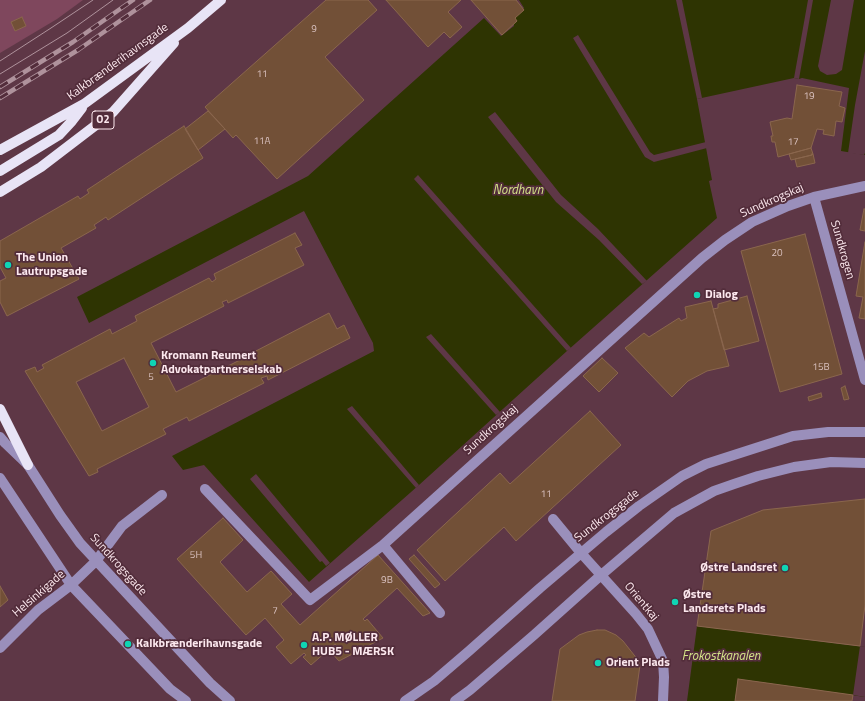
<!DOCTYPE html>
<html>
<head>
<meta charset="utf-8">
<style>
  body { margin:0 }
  canvas { display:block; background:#5e3746 }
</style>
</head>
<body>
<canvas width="865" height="701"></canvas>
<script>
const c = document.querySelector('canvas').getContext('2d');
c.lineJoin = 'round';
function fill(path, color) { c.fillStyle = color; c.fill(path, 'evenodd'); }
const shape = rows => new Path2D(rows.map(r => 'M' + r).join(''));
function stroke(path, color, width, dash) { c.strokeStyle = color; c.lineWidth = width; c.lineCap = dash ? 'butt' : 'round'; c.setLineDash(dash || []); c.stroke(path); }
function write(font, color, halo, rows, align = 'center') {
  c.font = font + ' "Titillium Web",sans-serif'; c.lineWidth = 3.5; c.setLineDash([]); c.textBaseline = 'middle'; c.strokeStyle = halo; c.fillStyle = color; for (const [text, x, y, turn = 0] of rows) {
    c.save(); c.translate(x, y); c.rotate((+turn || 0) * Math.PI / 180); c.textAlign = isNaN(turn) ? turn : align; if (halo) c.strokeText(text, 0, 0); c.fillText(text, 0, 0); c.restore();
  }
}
fill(shape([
  [0,0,83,0,57,19,0,53]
]), '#7f475d');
fill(shape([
  [519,0,865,0,865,155,841,151,849,88,802,78,799,79,794,78,697,99,712,180,709,181,717,218,567,351,419,485,309,582,204,465,183,470,172,456,374,351,373,343,304,211,89,323,77,297,308,176,484,18,501,36,514,26,513,17,524,8],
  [697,626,865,647,865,697,738,679,735,701,687,701]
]), '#2e3402');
fill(shape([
  [676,0,682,0,702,98,697,99],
  [808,0,813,0,799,79,794,78],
  [831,0,854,0,842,70,836,74,827,75,820,71,818,66],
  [578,35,650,152,654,155,706,142,707,148,654,162,645,157,573,38],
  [865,51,865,153,864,155,848,153,855,105],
  [495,112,561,195,598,229,647,281,642,284,599,240,556,202,488,117],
  [418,175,571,348,567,351,414,179],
  [431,334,500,412,496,415,426,337],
  [352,406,419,485,416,488,347,409],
  [256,474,330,563,326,566,322,561,320,562,250,479],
  [860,646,865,647,865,697,853,695]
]), '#5e3746');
const building = shape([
  [326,0,368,0,377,10,325,57,364,100,277,179,236,135,233,138,205,107,326,0],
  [386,0,461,0,448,12,462,27,450,38,444,32,428,47,386,0],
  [471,0,516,0,524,10,515,18,517,21,502,35,471,0],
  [22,17,26,26,15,31,11,22,22,17],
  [797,85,842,92,839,106,845,108,842,122,836,121,834,136,823,134,824,130,817,129,811,148,778,157,775,142,772,142,771,136,773,136,770,122,787,118,792,119,797,85],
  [208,111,225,129,198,150,185,129,208,111],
  [184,126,203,158,108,220,106,217,94,225,96,228,61,248,79,279,7,316,0,302,0,281,6,278,0,267,0,241,78,196,80,199,89,193,87,190,184,126],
  [811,148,813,154,812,154,812,155,791,160,789,154,811,148],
  [812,154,813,154,815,163,797,167,795,159,812,155,812,154],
  [864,209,865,209,865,231,860,230,864,209],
  [295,233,302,245,295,248,304,265,228,303,227,300,222,302,224,306,151,343,176,392,250,355,251,357,256,355,254,352,329,313,337,329,344,325,350,338,268,380,267,376,261,378,264,383,189,421,187,417,163,429,166,434,97,469,98,472,89,476,25,371,35,367,37,372,44,368,42,365,110,329,112,334,137,321,135,316,209,278,212,282,216,279,214,274,295,233],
  [124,358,149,407,102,431,76,382,124,358],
  [805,234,842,374,780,392,741,251,805,234],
  [865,242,865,319,859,318,863,297,856,296,865,242],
  [747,296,759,341,724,350,713,309,718,308,718,304,747,296],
  [711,301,729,366,707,371,688,381,672,397,625,348,644,333,649,337,679,318,681,321,687,318,685,307,711,301],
  [602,358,618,373,599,392,583,376,602,358],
  [845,386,849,399,844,400,841,388,845,386],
  [821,393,822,397,809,401,808,397,821,393],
  [590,411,621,445,516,541,504,527,445,581,417,550,500,473,510,484,590,411],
  [865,499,865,605,860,646,697,626,711,531,763,510,865,499],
  [223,518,243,540,220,562,247,592,271,571,292,594,281,604,300,625,378,555,430,613,423,616,397,588,363,619,365,621,367,619,383,638,339,661,331,652,337,646,335,644,311,665,303,657,306,655,304,653,291,664,276,647,284,640,265,618,246,635,177,559,223,518],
  [414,555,440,584,435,588,409,559,414,555],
  [0,586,8,600,0,607,0,586],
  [597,630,605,630,616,635,623,641,638,660,640,665,635,701,552,701,560,649,579,635,587,632,597,630],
  [738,679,853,695,852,701,735,701,738,679]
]);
fill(building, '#725037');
stroke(building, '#8a664d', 1);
stroke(shape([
  [814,197,865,380],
  [0,437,5,443,28,465,60,515,80,543,210,683,230,701],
  [0,478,71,585,170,689,186,701],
  [205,489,310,600,383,545,702,258,725,240,752,222,788,206,814,197,865,186],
  [553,519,581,553,636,614,648,629,663,661,664,677,663,701],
  [383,545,440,613],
  [0,648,38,610,71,585,96,561,122,526,162,495],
  [405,701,434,681,469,651,540,588,606,532,639,506,682,476,706,464,793,436,828,432,865,432],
  [455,701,470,690,534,635,600,576,674,513,714,491,734,484,758,476,794,467,831,462,865,463]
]), '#9a8fbb', 10);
stroke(shape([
  [0,150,84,104,188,28,221,0],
  [0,171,59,135,72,121,82,108],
  [0,192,41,167,113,112,174,43],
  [0,409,28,465]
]), '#e8e4f6', 10);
stroke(shape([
  [0,61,51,28,93,0],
  [0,74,67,33,113,0]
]), '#af929c', 1);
const rail = shape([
  [0,87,73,42,133,0],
  [0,98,78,50,150,0]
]);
stroke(rail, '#af929c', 4.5);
stroke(rail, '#532d3b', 3, [9]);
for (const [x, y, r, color] of [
  [8,265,4,"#0fd5b4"],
  [697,295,4,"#0fd5b4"],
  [153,363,4,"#0fd5b4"],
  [785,568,4,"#0fd5b4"],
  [675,602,4,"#0fd5b4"],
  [128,644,4,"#0fd5b4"],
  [304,645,4,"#0fd5b4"],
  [598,663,4,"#0fd5b4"]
]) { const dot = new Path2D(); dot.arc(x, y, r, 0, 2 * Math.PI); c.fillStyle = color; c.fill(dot); stroke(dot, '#532d3b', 1.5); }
write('10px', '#dac2c0', null, [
  ["9",314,30],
  ["11",262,75],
  ["19",809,97],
  ["11A",262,142],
  ["17",793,143],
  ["20",777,254],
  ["15B",821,368],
  ["5",151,378],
  ["11",546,495],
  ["5H",196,556],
  ["9B",387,581],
  ["7",275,612]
]);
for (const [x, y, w] of [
  [103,120,22]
]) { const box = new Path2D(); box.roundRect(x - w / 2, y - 9, w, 18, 3); c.fillStyle = '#532d3b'; c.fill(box); stroke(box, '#fce8ee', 1); }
write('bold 11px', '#fce8ee', null, [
  ["O2",103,120]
]);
write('12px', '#fce8ee', '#532d3b', [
  ["Kalkbrænderihavnsgade",118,62,-36],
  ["Sundkrogskaj",772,201,-24],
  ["Sundkrogen",842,250,74],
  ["Sundkrogskaj",491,430,-42],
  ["Sundkrogsgade",607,516,-38],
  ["Sundkrogsgade",118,565,48],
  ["Helsinkigade",39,594,-41],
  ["Orientkaj",641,602,50]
]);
write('bold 12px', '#fce8ee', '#532d3b', [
  ["The Union",16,258],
  ["Lautrupsgade",16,272],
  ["Dialog",705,295],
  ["Kromann Reumert",161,356],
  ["Advokatpartnerselskab",161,370],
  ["Østre Landsret",777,568,"right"],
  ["Østre",683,595],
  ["Landsrets Plads",683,609],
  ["A.P. MØLLER",312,638],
  ["HUB5 - MÆRSK",312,652],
  ["Kalkbrænderihavnsgade",136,644],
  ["Orient Plads",606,663]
], 'left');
write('italic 13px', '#d4e388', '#532d3b', [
  ["Nordhavn",518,191],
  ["Frokostkanalen",721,657]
]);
</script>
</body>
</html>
